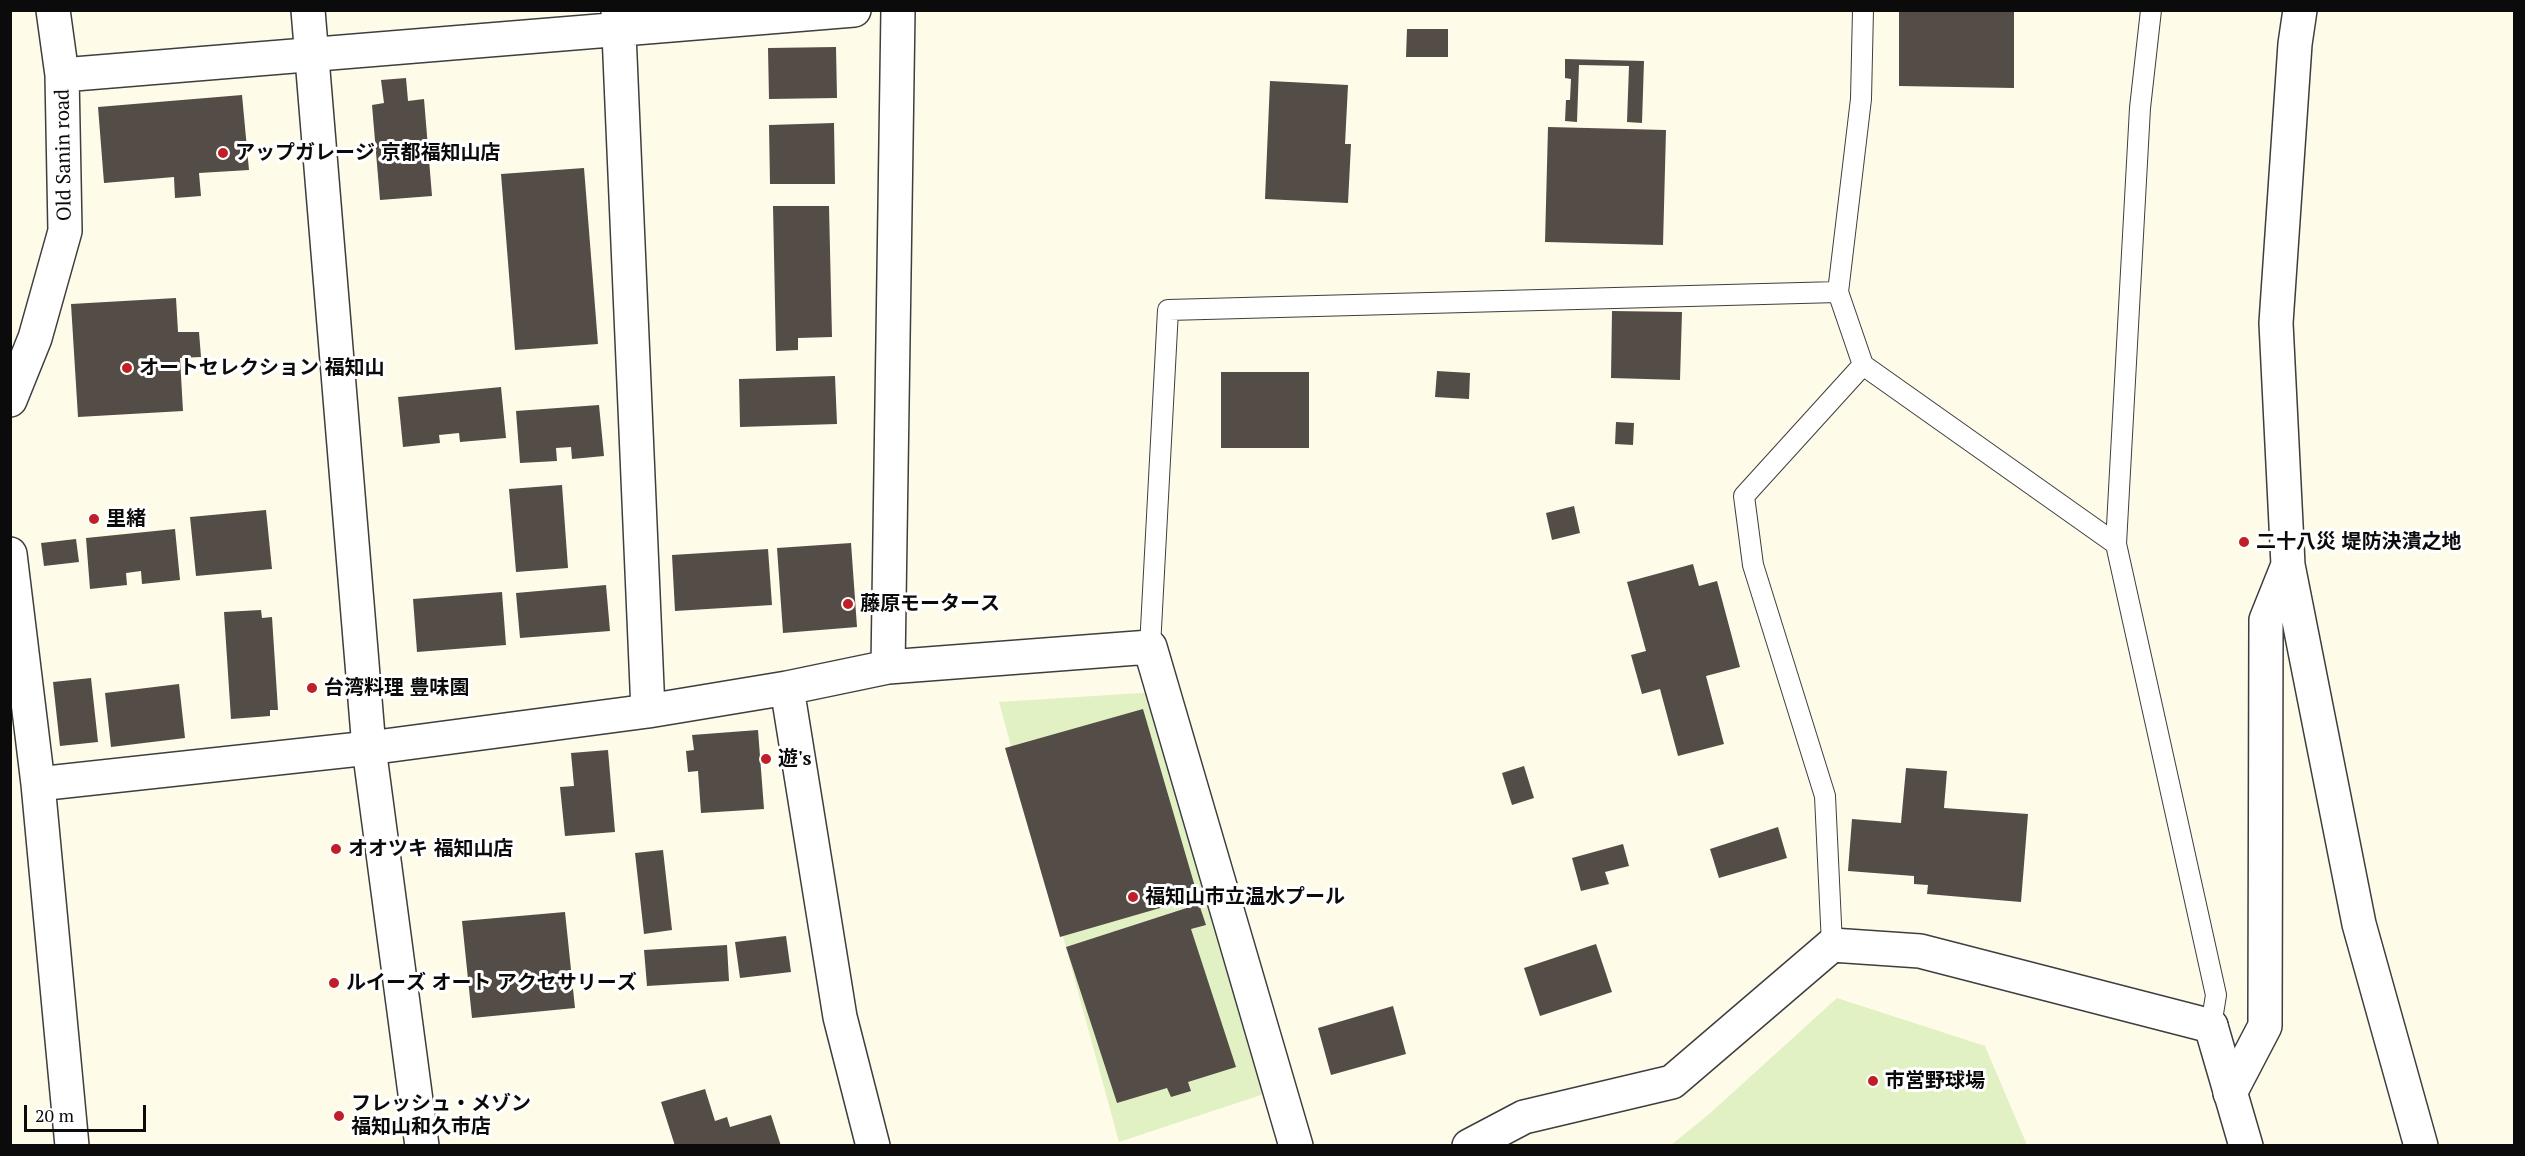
<!DOCTYPE html>
<html>
<head>
<meta charset="utf-8">
<style>
  body { margin:0 }
  #map { position:relative; width:2525px; height:1156px; overflow:hidden; background:#fffbe9; font-family:"PT Serif",serif }
  canvas { display:block }
  .frame { position:absolute; inset:0; border:12px solid #0b0b0b; pointer-events:none }
  .scale { position:absolute; left:24px; top:1105px; width:122px; height:27px; box-sizing:border-box; border:3px solid #0b0b0b; border-top:0; padding-left:8px; font-size:18px; line-height:21px; white-space:nowrap; color:#0b0b0b; -webkit-text-stroke:4px #fff; paint-order:stroke }
</style>
</head>
<body>
<div id="map">
<canvas width="2525" height="1156"></canvas>
<div class="frame"></div>
<div class="scale">20 m</div>
</div>
<script>
const c = document.querySelector('canvas').getContext('2d');
c.lineJoin = 'round';
function fill(path, color) { c.fillStyle = color; c.fill(path, 'evenodd'); }
const shape = rows => new Path2D(rows.map(r => 'M' + r).join(''));
function stroke(path, color, width, dash) { c.strokeStyle = color; c.lineWidth = width; c.lineCap = dash ? 'butt' : 'round'; c.setLineDash(dash || []); c.stroke(path); }
function write(font, color, halo, rows, align = 'center') {
  c.font = font + ' "PT Serif","Noto Sans JP",serif'; c.lineWidth = 6; c.setLineDash([]); c.textBaseline = 'middle'; c.strokeStyle = halo; c.fillStyle = color; for (const [text, x, y, turn = 0] of rows) {
    c.save(); c.translate(x, y); c.rotate((+turn || 0) * Math.PI / 180); c.textAlign = isNaN(turn) ? turn : align; if (halo) c.strokeText(text, 0, 0); c.fillText(text, 0, 0); c.restore();
  }
}
fill(shape([
  [1157,692,1267,1093,1119,1142,999,702],
  [1837,998,1985,1046,2027,1145,1671,1145,1708,1115]
]), '#e2f1c4');
fill(shape([
  [1899,10,2014,10,2014,88,1899,86],
  [1407,29,1448,29,1448,57,1406,57],
  [836,47,837,98,769,99,768,48],
  [1565,59,1644,61,1642,123,1627,122,1629,66,1579,65,1577,122,1565,121,1566,100,1570,100,1571,79,1565,78],
  [406,78,408,101,424,99,432,196,380,200,372,105,384,103,381,80],
  [1270,81,1348,85,1345,144,1351,144,1348,203,1265,199],
  [242,95,249,170,199,173,201,196,175,198,174,177,104,183,98,107],
  [834,123,835,184,770,184,769,125],
  [1548,127,1666,130,1663,245,1545,242],
  [584,168,598,344,515,350,501,174],
  [773,206,829,206,832,337,798,338,798,350,776,351],
  [176,298,178,332,199,332,201,357,180,358,183,411,78,417,71,304],
  [1612,311,1682,312,1680,380,1611,378],
  [1437,371,1470,373,1469,399,1435,397],
  [1221,372,1309,372,1309,448,1221,448],
  [835,376,837,424,740,427,739,379],
  [501,387,506,438,460,442,459,433,439,435,440,443,403,447,398,397],
  [599,405,604,456,572,459,571,447,556,448,557,461,520,463,516,411],
  [1616,422,1634,423,1633,445,1615,444],
  [562,485,568,568,516,572,509,489],
  [1574,506,1580,533,1552,540,1546,513],
  [266,510,272,569,196,576,190,517],
  [175,529,180,580,142,584,141,571,126,573,127,585,90,589,86,538],
  [76,539,79,562,44,566,41,543],
  [851,543,857,627,783,633,777,548],
  [768,549,772,605,675,611,672,555],
  [1693,564,1699,586,1717,581,1740,667,1706,676,1724,744,1678,756,1660,689,1642,694,1631,655,1646,651,1627,582],
  [606,585,610,631,520,638,516,593],
  [502,592,506,645,417,652,413,599],
  [261,610,262,618,272,617,278,710,270,710,270,716,231,719,224,612],
  [91,678,98,742,60,746,53,682],
  [179,684,185,738,111,747,105,693],
  [1143,709,1198,897,1060,937,1005,748],
  [758,730,764,809,701,813,698,771,688,772,686,751,694,750,692,735],
  [608,750,615,832,565,836,560,787,574,786,571,753],
  [1524,766,1534,798,1512,805,1502,773],
  [1906,768,1947,771,1944,808,2028,814,2021,902,1927,894,1928,885,1914,884,1914,876,1848,871,1852,819,1901,823],
  [1778,827,1787,858,1719,878,1710,849],
  [1623,844,1629,866,1605,872,1609,884,1581,891,1572,858],
  [663,850,672,930,644,934,635,853],
  [1199,904,1206,925,1191,929,1236,1067,1188,1082,1191,1091,1171,1097,1167,1088,1117,1103,1066,947],
  [565,912,575,1008,472,1018,462,921],
  [786,936,791,972,740,978,735,942],
  [1596,944,1612,992,1540,1016,1524,968],
  [727,945,729,981,647,986,644,950],
  [1393,1006,1406,1054,1331,1075,1318,1028],
  [705,1089,715,1121,727,1117,730,1127,771,1115,781,1146,675,1146,661,1102]
]), '#544c47');
const service = shape([
  [1863,10,1861,99,1838,292,1863,365,2116,544],
  [2151,10,2140,108,2116,544,2216,995,2211,1026],
  [1150,647,1168,310,1838,292],
  [1832,945,1825,796,1753,565,1744,496,1863,365]
]);
const minor = shape([
  [618,10,648,711],
  [2300,10,2295,44,2276,323,2288,565,2359,924,2421,1146],
  [62,75,854,10],
  [10,400,35,338,65,231,62,75,53,10],
  [10,554,38,784,72,1146],
  [888,667,898,10],
  [787,688,888,667,1150,647,1296,1146],
  [38,784,369,748,648,711,787,688,840,1017,873,1146],
  [2230,1093,2265,1026,2266,620,2288,565],
  [1469,1146,1524,1117,1672,1082,1832,945,1920,951,2211,1026]
]);
const tertiary = shape([
  [308,10,369,748,422,1146],
  [2211,1026,2246,1146]
]);
stroke(service, '#3e3e3e', 22);
stroke(minor, '#3e3e3e', 36);
stroke(tertiary, '#3e3e3e', 36);
stroke(service, '#fff', 20);
stroke(minor, '#fff', 33);
stroke(tertiary, '#fff', 33);
for (const [x, y, r, color] of [
  [223,153,6,"#bf1f28"],
  [127,368,6,"#bf1f28"],
  [94,519,6,"#bf1f28"],
  [2244,542,6,"#bf1f28"],
  [848,604,6,"#bf1f28"],
  [312,688,6,"#bf1f28"],
  [766,759,6,"#bf1f28"],
  [336,849,6,"#bf1f28"],
  [1133,897,6,"#bf1f28"],
  [334,983,6,"#bf1f28"],
  [1873,1081,6,"#bf1f28"],
  [339,1116,6,"#bf1f28"]
]) { const dot = new Path2D(); dot.arc(x, y, r, 0, 2 * Math.PI); c.fillStyle = color; c.fill(dot); stroke(dot, '#fff', 2); }
write('bold 20px', '#0b0b0b', '#fff', [
  ["アップガレージ 京都福知山店",235,153],
  ["オートセレクション 福知山",139,368],
  ["里緒",106,519],
  ["二十八災 堤防決潰之地",2256,542],
  ["藤原モータース",860,604],
  ["台湾料理 豊味園",324,688],
  ["遊's",778,759],
  ["オオツキ 福知山店",348,849],
  ["福知山市立温水プール",1145,897],
  ["ルイーズ オート アクセサリーズ",346,983],
  ["市営野球場",1885,1081],
  ["フレッシュ・メゾン",351,1104],
  ["福知山和久市店",351,1127]
], 'left');
write('20px', '#0b0b0b', '#fff', [
  ["Old Sanin road",64,155,-91]
]);
</script>
</body>
</html>
